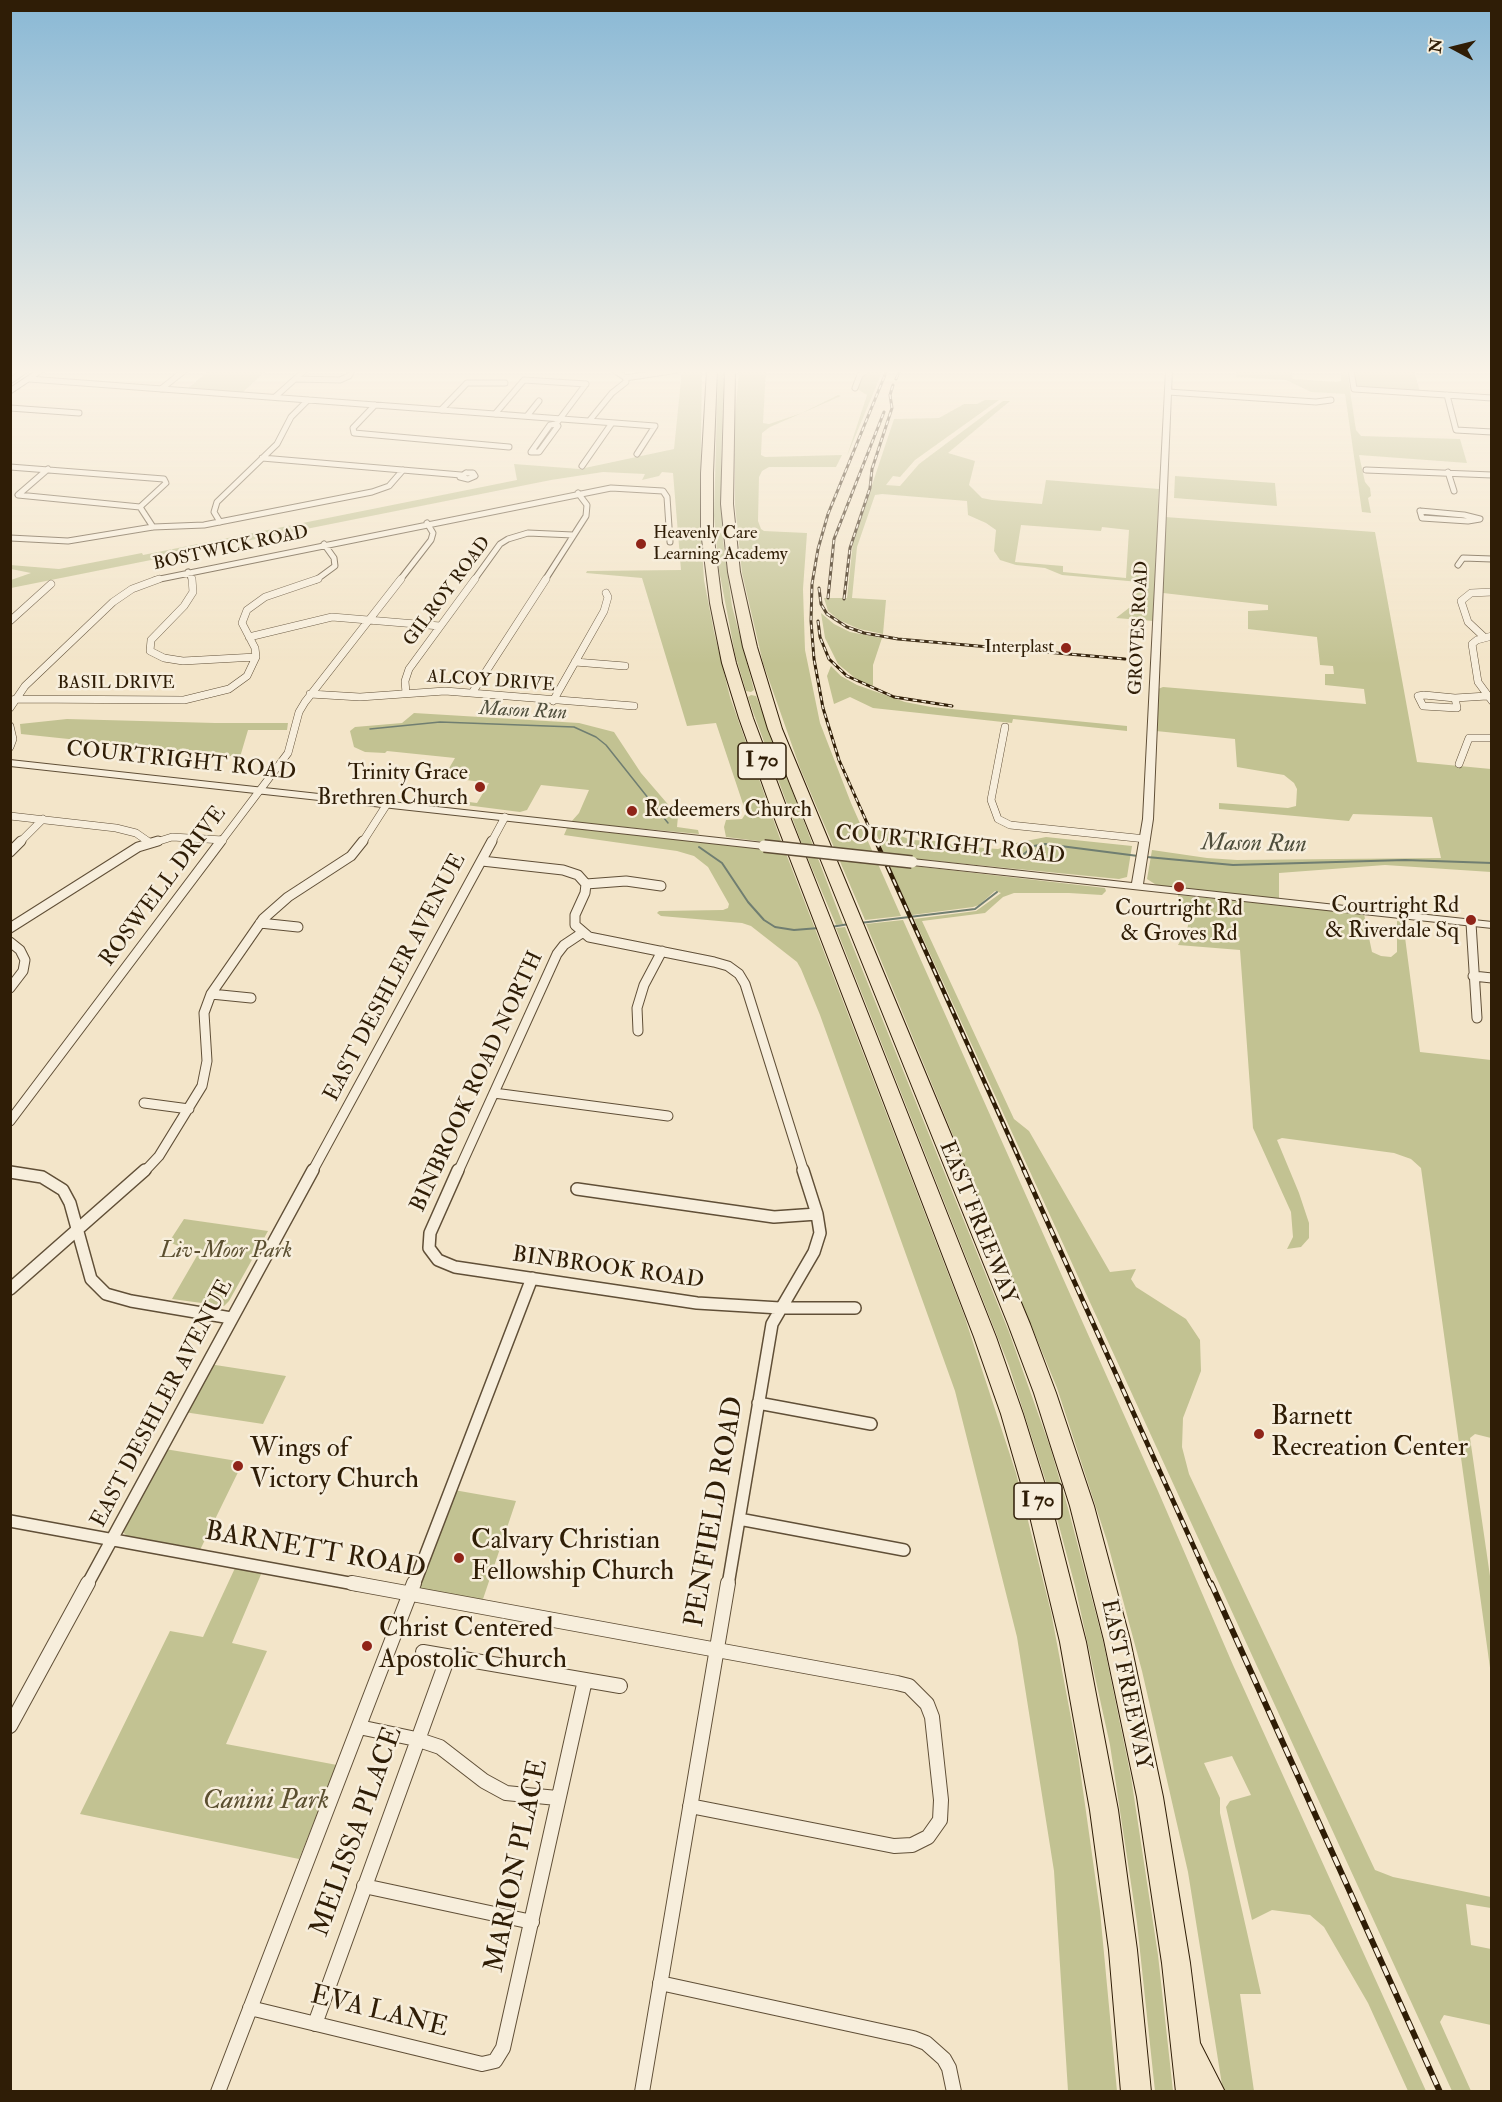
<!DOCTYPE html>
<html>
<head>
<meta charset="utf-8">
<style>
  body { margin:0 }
  #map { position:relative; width:1502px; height:2102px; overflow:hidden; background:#f3e5c9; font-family:"IM FELL Double Pica",serif }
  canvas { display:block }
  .frame { position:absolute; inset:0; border:12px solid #2f1d06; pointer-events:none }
  .north { position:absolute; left:1424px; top:18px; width:60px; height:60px; -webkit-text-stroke:4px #f7eedc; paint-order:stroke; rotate:277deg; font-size:16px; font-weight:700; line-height:24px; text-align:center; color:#2f1d06 }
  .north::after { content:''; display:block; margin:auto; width:21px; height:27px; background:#2f1d06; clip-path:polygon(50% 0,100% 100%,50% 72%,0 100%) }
</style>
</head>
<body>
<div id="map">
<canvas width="1502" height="2102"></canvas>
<div class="frame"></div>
<div class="north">N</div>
</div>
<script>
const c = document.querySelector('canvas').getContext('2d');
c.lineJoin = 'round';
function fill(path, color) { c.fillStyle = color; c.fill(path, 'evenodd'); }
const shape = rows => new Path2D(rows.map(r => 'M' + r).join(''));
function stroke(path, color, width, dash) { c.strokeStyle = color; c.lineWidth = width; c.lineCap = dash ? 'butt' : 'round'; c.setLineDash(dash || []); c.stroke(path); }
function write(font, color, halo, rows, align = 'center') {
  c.font = font + ' "IM FELL Double Pica",serif'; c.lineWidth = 5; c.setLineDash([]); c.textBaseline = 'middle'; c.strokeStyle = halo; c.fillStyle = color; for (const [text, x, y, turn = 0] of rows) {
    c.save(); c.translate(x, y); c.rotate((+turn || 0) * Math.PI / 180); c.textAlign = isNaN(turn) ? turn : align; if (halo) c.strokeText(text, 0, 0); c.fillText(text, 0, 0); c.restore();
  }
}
fill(shape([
  [210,370,267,370,242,393,187,389],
  [682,370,702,370,700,516,704,580,714,632,730,697,782,844,726,837,724,827,726,820,742,819,746,813,716,723,687,726,642,578,586,573,587,571,681,570,673,473,662,472,659,476,642,480,645,474,603,472,551,480,11,588,11,580,31,573,11,569,10,565,59,569,142,553,143,555,517,480,514,464,580,469,674,449],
  [718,370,724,370,721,462,723,540,732,606,754,690,751,692,746,691,735,654,719,570,714,516],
  [739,370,766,370,763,423,769,424,802,413,838,395,841,396,770,427,762,433,761,455,765,457,842,455,836,467,769,467,762,471,759,477,758,521,761,529,764,531,807,533,803,589,805,650,820,723,851,803,901,916,865,920,800,768,763,663,742,573,735,505,735,416],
  [868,370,883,370,847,456,867,395,857,389,861,378],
  [1236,370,1291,370,1293,379,1337,382,1341,381,1341,370,1347,370,1356,430,1361,436,1460,439,1467,463,1359,455,1365,482,1370,488,1371,496,1368,498,1371,513,1362,512,1345,394,1311,392,1286,380,1236,377],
  [1354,370,1414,370,1420,392,1356,388],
  [985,400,999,400,915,460,900,477,893,476,886,485,900,486,919,464,1003,401,1010,401,948,453,975,461,969,485,982,498,992,500,1042,504,1046,480,1159,489,1153,621,1116,618,1134,604,1139,582,1062,575,1045,568,1016,565,1000,560,994,551,996,530,986,523,968,515,967,501,882,494,875,495,857,547,852,598,886,600,883,634,859,629,839,620,828,611,824,598,847,598,853,542,894,419,939,418,964,404,977,404],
  [1021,525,1101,531,1102,527,1129,530,1126,578,1063,572,1063,566,1015,562],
  [1175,476,1275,483,1277,506,1174,498],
  [1165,517,1375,532,1417,762,1491,769,1491,872,1385,865,1279,873,1279,900,1158,886,1147,879,1152,850,1207,858,1237,860,1441,858,1432,817,1353,814,1349,821,1219,809,1219,803,1288,808,1296,806,1297,789,1294,783,1284,775,1237,767,1235,739,1156,731,1158,689,1163,687,1366,704,1364,689,1325,685,1325,674,1334,674,1333,666,1320,665,1317,637,1248,629,1248,611,1268,610,1268,605,1163,593],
  [821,613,834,624,850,632,882,638,873,665,873,688,855,678,838,664,825,638],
  [831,666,841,676,857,685,905,702,931,707,1127,726,1127,731,1013,719,1012,723,873,708,850,697,834,704,827,676],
  [751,695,756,696,843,924,836,925,803,847,753,712,748,697],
  [414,713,579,723,614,732,641,773,678,816,677,827,698,830,699,834,571,822,579,813,589,790,541,785,527,810,520,812,458,804,461,801,477,803,489,783,444,777,455,758,387,751,385,753,365,752,354,747,350,731,355,727,402,723],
  [67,719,215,723,288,723,287,730,248,730,240,757,21,734,20,724],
  [567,828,785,851,964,1315,1016,1473,1051,1612,1078,1755,1100,1911,1117,2091,1068,2091,1054,1871,1017,1637,955,1391,820,1015,801,969,797,962,751,926,742,923,661,916,657,913,659,911,723,910,728,908,729,904,708,867,694,856,677,851,564,835],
  [881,828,911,840,935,841,957,846,998,849,1016,843,1046,837,1132,846,1127,877,1119,879,885,856,875,830],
  [888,863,1105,888,1106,891,1102,895,1069,893,1014,893,1003,897,985,913,922,921,1014,1119,1029,1131,1110,1272,1136,1269,1131,1279,1136,1287,1186,1319,1200,1340,1201,1371,1183,1418,1182,1447,1189,1474,1375,1870,1393,1877,1491,1897,1491,1908,1466,1904,1471,1945,1491,1949,1491,2025,1444,2015,1440,2022,1471,2091,1452,2091,914,919,976,911,1001,893,995,891,979,905,973,907,912,915],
  [1178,895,1364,914,1372,952,1381,956,1391,957,1397,952,1397,921,1403,922,1420,1052,1491,1060,1491,1438,1475,1434,1470,1438,1491,1583,1491,1675,1421,1168,1411,1159,1394,1153,1282,1138,1277,1140,1299,1193,1309,1223,1309,1238,1301,1247,1287,1249,1293,1237,1291,1212,1253,1128,1240,950,1178,945,1188,926,1187,909,1179,900],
  [903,920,1158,1491,1233,1665,1426,2091,1408,2091,1368,2003,1324,1927,1310,1915,1272,1910,1252,1920,1226,1807,1230,1801,1251,1795,1232,1756,1204,1763,1220,1798,1220,1813,1261,1994,1240,1994,1254,2091,1223,2091,1188,1872,1142,1671,1107,1541,1057,1388,866,924],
  [845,927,1009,1332,1050,1447,1068,1508,1103,1641,1131,1777,1158,1955,1173,2091,1155,2091,1137,1923,1110,1745,1075,1586,1054,1507,1009,1366,836,928],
  [184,1219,268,1231,229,1301,224,1306,172,1299,198,1254,169,1242],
  [209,1364,286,1376,263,1424,184,1412],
  [165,1449,243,1462,200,1550,128,1537,123,1532,124,1526],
  [454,1490,516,1501,482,1602,425,1592,419,1587],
  [235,1568,262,1572,232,1643,267,1651,226,1744,337,1765,299,1859,80,1814,170,1631,203,1637]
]), '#c2c292');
stroke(shape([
  [370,729,440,722,574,727,596,737,606,745,668,823]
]), '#707e71', 1.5);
stroke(shape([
  [699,847,722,863,748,902,764,920,775,927,794,930,819,928],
  [1020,857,1034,846,1045,844,1138,856],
  [1147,857,1233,865,1405,860,1492,863],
  [860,923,975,909,997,892],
  [831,927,849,924]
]), '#707e71', 2);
const minorFar4 = shape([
  [1351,370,1354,389,1492,398],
  [625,378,678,370],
  [29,379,655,426,637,454],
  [296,379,340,380,349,376,352,371,349,370],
  [10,381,26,370],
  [855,388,860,375,867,370],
  [161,389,185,370],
  [1168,392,1316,402,1331,400],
  [1447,395,1456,430,1492,432],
  [275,397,305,370],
  [375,405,353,428,354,433,509,447],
  [10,408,79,413],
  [441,410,467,383,505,383],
  [495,414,524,380,586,384],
  [527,416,539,401],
  [590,420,612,393,626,382,626,378,614,370],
  [556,424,558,426,539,452,531,452,550,425,556,424],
  [556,424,586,384],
  [262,458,461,475],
  [582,466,612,423],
  [10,467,164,479,166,483,140,507,153,527],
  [48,469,18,495,140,507],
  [1366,470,1492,475],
  [1448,472,1454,491],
  [466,473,473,473,475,476,468,479,460,477,466,473],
  [1420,511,1464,515,1480,519,1468,521,1422,518,1420,511],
  [220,522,214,512,217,502,277,444,291,417,308,400],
  [10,538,68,541,153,527,204,525,372,492,389,486,403,470],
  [1458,565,1463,558,1492,559],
  [188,572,192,580],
  [155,580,611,488,663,491,667,497,670,542],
  [316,580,335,566,334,558,324,544],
  [400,580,431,540,433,533,427,523],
  [474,580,500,544,508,539,528,533,573,535],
  [545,580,586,516,587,505,578,493]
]);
const minorFar3 = shape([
  [192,579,193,592,184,606,151,640,150,651,164,658,183,661,256,657],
  [10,621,51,584],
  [1492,636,1477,640,1472,644,1478,682,1492,701],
  [249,637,332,617,440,626],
  [1484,637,1468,622,1461,601,1471,593,1492,592],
  [575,662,625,666],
  [406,693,405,681,409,669,475,579],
  [472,693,546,579],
  [310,694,360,697,445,691,634,706],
  [1424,695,1455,698,1457,708,1423,706,1418,696,1424,695],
  [1455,698,1487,696],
  [15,699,184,700,229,689,247,676,256,657,255,648,242,623,247,610,265,597,318,579],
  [553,701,604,611,608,597,606,593],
  [10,708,25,686,113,602,132,589,159,579],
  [10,726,13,739,10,747],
  [1005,727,991,800,998,819,1010,825,1146,839],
  [1459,764,1469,738,1492,738],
  [10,816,116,828,136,833,149,842],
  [19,843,43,819],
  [153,843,172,837,223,840],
  [220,843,288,753,299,712,305,702,401,579],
  [362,843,387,804],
  [491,843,505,817]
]);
const minorFar2 = shape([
  [10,852,21,841],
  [482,861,563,870,578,875,586,884,585,893,575,915,575,925,589,937,714,962,728,966,739,974,745,984,804,1172],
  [586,884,626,881,661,886],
  [260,923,298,927],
  [1471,923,1477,1018],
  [10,928,138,847,158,841],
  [10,942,20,950,25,960,23,971,10,988],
  [1473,976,1492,978],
  [211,994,251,998],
  [638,1031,637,1008,644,985,662,951],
  [494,1093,668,1116],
  [144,1103,189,1109],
  [10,1121,221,841],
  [144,1172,159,1156,202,1086,207,1061,204,1013,211,994,263,919,288,897,351,856,363,841],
  [312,1172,492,841],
  [458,1172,557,954,564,945,582,933]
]);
const minorFar1 = shape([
  [458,1170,430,1233,429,1248,438,1260,455,1267,697,1303,780,1308,855,1308],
  [10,1172,42,1177,63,1190,70,1203,91,1279,106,1294,131,1301,231,1318],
  [577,1189,774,1217,817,1214],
  [10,1289,145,1170],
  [758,1403,871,1424],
  [739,1519,904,1550],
  [10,1521,360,1585],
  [87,1585,313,1170],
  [414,1585,532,1278],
  [728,1585,772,1324,814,1252,820,1233,817,1214,803,1170]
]);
const minor = shape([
  [352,1583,897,1683,909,1686,927,1704,932,1717,941,1800,940,1820,928,1837,912,1845,894,1846,690,1806],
  [423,1652,620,1686],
  [10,1726,88,1583],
  [359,1727,416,1739,440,1747,484,1781,506,1793,557,1798],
  [364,1886,532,1922],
  [660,1983,913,2038,926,2043,944,2059,949,2068,954,2092],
  [250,2008,482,2064,495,2061,503,2048,585,1680],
  [315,2024,448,1657],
  [218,2092,414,1583],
  [642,2092,728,1583]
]);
const tertiary = shape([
  [1166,370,1172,370,1153,819,1143,884,1492,922,1492,928,912,865,907,862,912,859,1132,883,1143,819,1166,370],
  [10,760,764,843,769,846,764,849,10,766,10,760]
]);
const secondary = shape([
  [37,370,46,370,10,394,10,388,37,370]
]);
const motorway = shape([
  [707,370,717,370,713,473,713,531,722,603,736,663,753,718,792,822,996,1337,1023,1414,1051,1504,1086,1642,1118,1810,1137,1950,1151,2092,1121,2092,1109,1950,1090,1810,1060,1642,1027,1504,1001,1414,974,1337,776,822,739,718,722,663,710,603,701,531,701,473,707,370],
  [725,370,735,370,733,504,740,572,757,647,782,729,1030,1324,1056,1393,1094,1506,1130,1640,1163,1797,1190,1963,1200,2043,1225,2092,1176,2092,1162,1963,1137,1797,1104,1640,1070,1506,1034,1393,1008,1324,768,729,743,647,728,572,721,504,725,370]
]);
stroke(minorFar4, '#604f37', 7);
stroke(minorFar3, '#604f37', 8);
stroke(minorFar2, '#604f37', 11);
stroke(minorFar1, '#604f37', 14);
stroke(minor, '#604f37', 16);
stroke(tertiary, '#604f37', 2);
stroke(secondary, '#2f1d06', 2);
stroke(motorway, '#2f1d06', 2);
stroke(minorFar4, '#f7eedc', 5);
stroke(minorFar3, '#f7eedc', 7);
stroke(minorFar2, '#f7eedc', 9);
stroke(minorFar1, '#f7eedc', 11);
stroke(minor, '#f7eedc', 14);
fill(tertiary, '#f7eedc');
fill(secondary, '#f7eedc');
fill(motorway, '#f3e5c9');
const railFar3 = shape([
  [896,379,900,370],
  [819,588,821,604,827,614,847,627,864,633,898,639,1125,659],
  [828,598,834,539,884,412],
  [844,599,850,548,870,488,872,469,892,408,890,395,893,385],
  [818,621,820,637,829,659,847,676,894,697,952,706],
  [876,843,839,760,823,708,814,659,811,621,812,584,818,549,828,514,887,370]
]);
const railFar2 = shape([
  [876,841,1025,1172]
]);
const railFar1 = shape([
  [1024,1170,1211,1585]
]);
const rail = shape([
  [1211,1583,1440,2092]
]);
stroke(railFar3, '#2f1d06', 3);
stroke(railFar2, '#2f1d06', 4.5);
stroke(railFar1, '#2f1d06', 5);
stroke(rail, '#2f1d06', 6);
stroke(railFar3, '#f7eedc', 1.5, [4.5]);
stroke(railFar2, '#f7eedc', 2, [7]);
stroke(railFar1, '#f7eedc', 3, [8]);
stroke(rail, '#f7eedc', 4, [10]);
const tertiaryBridge = shape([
  [764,846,912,862]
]);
stroke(tertiaryBridge, '#604f37', 14, []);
stroke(tertiaryBridge, '#f7eedc', 11);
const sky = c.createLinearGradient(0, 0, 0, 664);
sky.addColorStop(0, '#89b8d5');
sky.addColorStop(0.56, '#faf3e7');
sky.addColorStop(1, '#faf3e700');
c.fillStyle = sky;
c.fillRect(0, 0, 1502, 664);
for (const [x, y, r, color] of [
  [641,544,6,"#8f2418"],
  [1066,648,6,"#8f2418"],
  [480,787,6,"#8f2418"],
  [632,811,6,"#8f2418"],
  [1179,887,6,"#8f2418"],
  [1471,920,6,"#8f2418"],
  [1259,1434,6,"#8f2418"],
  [238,1466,6,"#8f2418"],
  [459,1558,6,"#8f2418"],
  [367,1646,6,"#8f2418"]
]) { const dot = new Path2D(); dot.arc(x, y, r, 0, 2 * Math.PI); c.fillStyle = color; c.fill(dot); stroke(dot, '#f7eedc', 2); }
write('18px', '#2f1d06', '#f7eedc', [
  ["Heavenly Care",653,534],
  ["Learning Academy",653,555],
  ["Interplast",1054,648,"right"]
], 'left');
write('18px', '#2f1d06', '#f7eedc', [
  ["BOSTWICK ROAD",231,549,-12],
  ["GILROY ROAD",448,592,-53],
  ["GROVES ROAD",1140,628,-87],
  ["ALCOY DRIVE",491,682,4],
  ["BASIL DRIVE",116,684]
]);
write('italic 20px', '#4f4e3c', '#f7eedc', [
  ["Mason Run",523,712,3]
]);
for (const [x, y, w] of [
  [762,761,48],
  [1038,1501,48]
]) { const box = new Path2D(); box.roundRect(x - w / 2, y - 18, w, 36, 4.5); c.fillStyle = '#f7eedc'; c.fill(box); stroke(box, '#2f1d06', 1.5); }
write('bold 21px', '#2f1d06', null, [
  ["I 70",762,761],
  ["I 70",1038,1501]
]);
write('22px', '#2f1d06', '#f7eedc', [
  ["COURTRIGHT ROAD",181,762,6],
  ["COURTRIGHT ROAD",950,846,6],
  ["ROSWELL DRIVE",164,887,-53],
  ["EAST DESHLER AVENUE",396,978,-62],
  ["BINBROOK ROAD NORTH",478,1082,-65],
  ["EAST FREEWAY",977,1223,68],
  ["BINBROOK ROAD",608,1269,8],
  ["EAST DESHLER AVENUE",163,1404,-62],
  ["EAST FREEWAY",1125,1685,78]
]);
write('22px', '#2f1d06', '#f7eedc', [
  ["Trinity Grace",468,774],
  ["Brethren Church",468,799],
  ["Redeemers Church",644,811,"left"],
  ["Courtright Rd",1459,907],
  ["& Riverdale Sq",1459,932],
  ["Courtright Rd",1179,910,"center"],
  ["& Groves Rd",1179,935,"center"]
], 'right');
write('italic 22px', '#5b4f30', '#f7eedc', [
  ["Liv-Moor Park",226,1252]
]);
write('italic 24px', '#4f4e3c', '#f7eedc', [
  ["Mason Run",1254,845,1]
]);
write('27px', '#2f1d06', '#f7eedc', [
  ["Barnett",1271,1418],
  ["Recreation Center",1271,1449],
  ["Wings of",250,1450],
  ["Victory Church",250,1481],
  ["Calvary Christian",471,1542],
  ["Fellowship Church",471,1573],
  ["Christ Centered",379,1630],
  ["Apostolic Church",379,1661]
], 'left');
write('27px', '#2f1d06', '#f7eedc', [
  ["PENFIELD ROAD",716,1512,-80],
  ["BARNETT ROAD",315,1552,10],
  ["MELISSA PLACE",358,1832,-70],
  ["MARION PLACE",518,1866,-78],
  ["EVA LANE",379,2013,14]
]);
write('italic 27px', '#5b4f30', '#f7eedc', [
  ["Canini Park",266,1802]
]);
</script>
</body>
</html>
